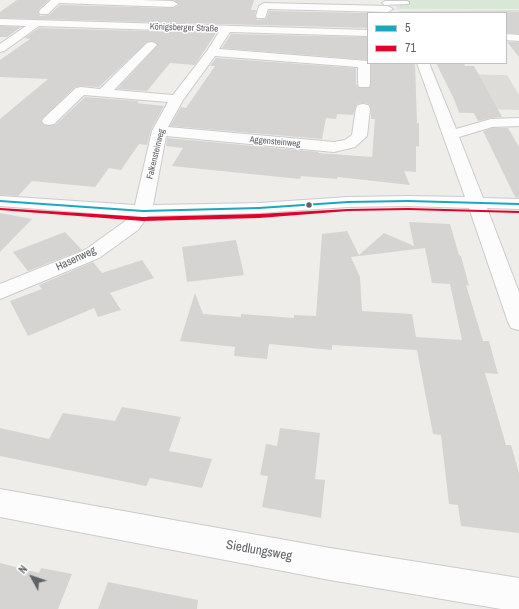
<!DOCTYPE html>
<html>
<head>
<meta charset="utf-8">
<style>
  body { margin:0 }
  #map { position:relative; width:519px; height:609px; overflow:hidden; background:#eeede9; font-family:"Archivo Narrow",sans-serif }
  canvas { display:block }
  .legend { position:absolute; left:367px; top:12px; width:140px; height:52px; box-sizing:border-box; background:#fff; border:1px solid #bfc0c2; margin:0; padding:5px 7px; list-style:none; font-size:12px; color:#5f6267 }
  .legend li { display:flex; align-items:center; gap:8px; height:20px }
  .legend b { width:20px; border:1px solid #bfc0c2 }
  .north { position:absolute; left:12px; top:557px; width:40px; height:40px; -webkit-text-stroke:3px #fff; paint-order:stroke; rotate:310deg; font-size:11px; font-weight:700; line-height:16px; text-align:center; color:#5f6267 }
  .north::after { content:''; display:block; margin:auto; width:14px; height:18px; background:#5f6267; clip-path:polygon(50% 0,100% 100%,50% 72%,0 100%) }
</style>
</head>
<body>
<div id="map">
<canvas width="519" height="609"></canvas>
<ul class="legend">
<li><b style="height:5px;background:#1aa8be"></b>5</li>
<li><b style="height:5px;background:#e4002b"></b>71</li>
</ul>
<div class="north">N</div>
</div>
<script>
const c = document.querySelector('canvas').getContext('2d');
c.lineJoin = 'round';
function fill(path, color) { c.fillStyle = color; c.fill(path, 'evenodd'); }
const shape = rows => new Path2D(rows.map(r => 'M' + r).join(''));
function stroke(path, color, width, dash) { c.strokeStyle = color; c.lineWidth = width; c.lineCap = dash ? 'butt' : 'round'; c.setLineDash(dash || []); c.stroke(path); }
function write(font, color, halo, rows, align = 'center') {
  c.font = font + ' "Archivo Narrow",sans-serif'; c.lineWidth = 3; c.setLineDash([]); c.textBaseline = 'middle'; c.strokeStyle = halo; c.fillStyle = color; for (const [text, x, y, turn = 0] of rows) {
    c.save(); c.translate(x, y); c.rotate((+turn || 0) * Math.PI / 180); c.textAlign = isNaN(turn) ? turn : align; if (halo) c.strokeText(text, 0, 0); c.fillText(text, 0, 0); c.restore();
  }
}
fill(shape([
  [445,74,507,75,519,95,519,110,489,109,472,113,459,113]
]), '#dedcd9');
fill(shape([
  [519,10,519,31,506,13,400,13,399,11]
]), '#dedcd8');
fill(shape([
  [392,0,519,0,519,9,398,9]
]), '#d7e9d6');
fill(shape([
  [17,0,49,0,39,9,38,13,40,16,49,15,60,5,173,8,179,5,174,0,254,0,251,10,256,10,255,16,257,20,266,19,269,11,368,13,368,28,0,18,0,12],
  [519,12,519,34,506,33,506,13,492,13],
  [0,26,21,27,7,37,0,37],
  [39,28,216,33,195,65,170,63,147,91,117,89,158,45,155,42,147,42,99,87,81,86,75,87,41,120,44,125,55,125,85,97,139,101,137,103,164,106,151,130,147,145,139,144,121,170,109,168,95,187,32,181,18,196,0,195,0,119,48,79,0,77,0,60,30,39,24,38],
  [231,34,368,37,368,60,222,48],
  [507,42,519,42,519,57],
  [216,58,356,68,356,84,359,88,370,87,371,63,415,63,417,123,419,123,419,147,416,146,416,172,404,171,410,185,338,177,337,179,301,176,300,179,172,166,183,148,166,146,167,138,319,152,318,153,372,157,375,119,371,119,371,108,369,104,363,103,357,104,353,115,337,114,336,119,326,118,322,139,170,126,181,107,186,108,215,66,210,66],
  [436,63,464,63,465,66,474,66,502,117,491,118,478,121,474,113,459,112,455,101],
  [492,128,508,128,519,147,519,198,515,197,483,131],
  [0,213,32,219,0,252],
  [409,222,450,224,459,255,461,256,469,286,466,285,483,341,489,341,498,374,485,373,506,445,511,445,519,473,519,533,461,526,458,505,449,504,441,435,433,434,417,350,332,345,332,350,269,344,267,359,234,356,235,347,180,341,195,293,203,314,241,317,241,314,294,318,294,315,316,316,322,234,347,231,359,255,384,233,414,246],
  [425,248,432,283,450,284,462,340,416,337,412,314,362,311,360,277,351,257],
  [65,232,82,250,28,271,13,252],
  [236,240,244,275,187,282,182,247],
  [142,260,154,278,110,293,121,310,98,317,94,308,28,336,10,301,42,289,39,285,93,262,102,273],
  [122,407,181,417,169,451,212,459,202,488,150,478,146,486,0,456,0,428,49,439,63,413,115,421],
  [280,428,320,433,315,479,325,480,321,518,262,507,268,476,260,475,266,444,277,446],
  [0,563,39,573,41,568,72,574,58,609,0,609],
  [108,582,198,600,197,609,98,609]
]), '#d5d4d2');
const lane = shape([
  [407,1,409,2,409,4,385,5,382,3,385,1,407,1]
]);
const street = shape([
  [51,0,140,0,173,1,178,4,173,7,59,3,48,14,40,14,39,12,40,10,51,0],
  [264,3,388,6,393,9,388,12,268,9,265,18,257,18,256,16,259,6,264,3],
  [0,19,368,30,368,36,230,32,219,49,368,61,370,64,370,84,369,87,359,87,358,84,358,67,215,56,183,100,168,127,334,142,345,140,352,135,356,108,358,105,363,104,368,105,370,108,367,136,355,147,334,152,166,136,153,205,259,203,348,197,408,196,465,197,417,63,429,63,456,129,491,119,519,118,519,126,492,127,459,137,483,198,519,199,519,209,487,208,519,292,519,330,511,328,508,322,469,208,408,206,348,207,259,213,148,216,138,230,99,258,0,299,0,284,85,250,124,222,130,216,0,206,0,196,135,205,152,131,168,102,84,95,54,124,49,125,44,124,42,121,44,118,76,88,81,87,100,89,147,43,151,42,155,43,157,45,155,47,114,90,173,95,207,51,219,32,39,26,4,51,0,52,0,44,26,26,0,25,0,19],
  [506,34,519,35,519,41,506,40,506,34],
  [0,489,330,548,519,578,519,609,501,609,330,580,0,517,0,489]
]);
stroke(lane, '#cbcbcb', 2);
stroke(street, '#cbcbcb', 2);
fill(lane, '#fcfcfc');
fill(street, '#fcfcfc');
fill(shape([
  [0,200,143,210,259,207,348,201,408,200,519,203,519,205,408,202,348,203,259,209,143,212,0,202,0,200]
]), '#1aa8be');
fill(shape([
  [0,208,143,217,259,214,348,209,408,208,519,211,519,213,408,210,348,211,259,218,143,221,0,210,0,208]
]), '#e4002b');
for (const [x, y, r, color] of [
  [309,205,3.5,"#5f6267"]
]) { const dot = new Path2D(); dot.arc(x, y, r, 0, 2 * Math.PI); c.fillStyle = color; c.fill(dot); stroke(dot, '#fff', 1.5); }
write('9px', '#5f6267', '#fff', [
  ["Königsberger Straße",184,28,2],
  ["Aggensteinweg",275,142,5],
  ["Falkensteinweg",156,154,-76]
]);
write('11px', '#5f6267', '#fff', [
  ["Hasenweg",76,259,-25]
]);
write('13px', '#5f6267', '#fff', [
  ["Siedlungsweg",259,551,10]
]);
</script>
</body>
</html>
